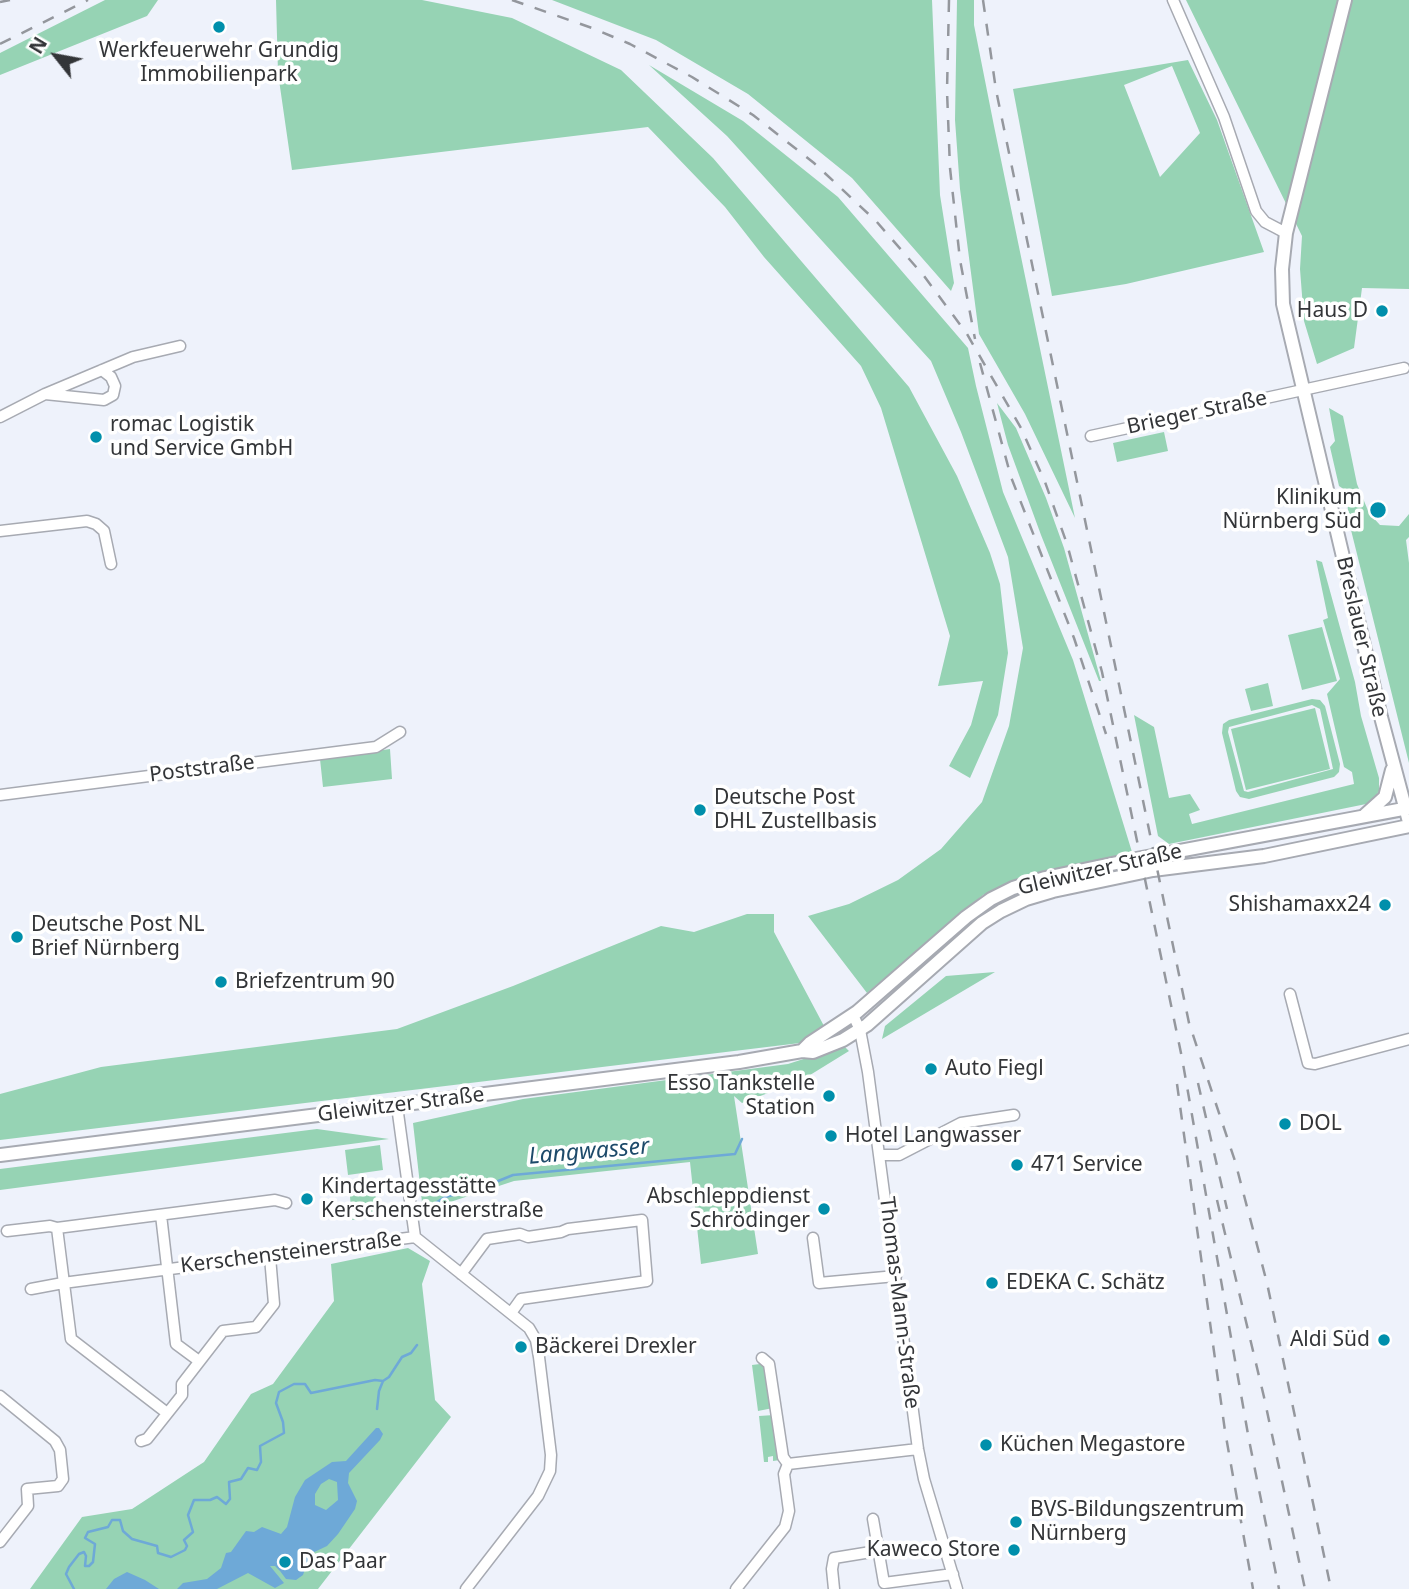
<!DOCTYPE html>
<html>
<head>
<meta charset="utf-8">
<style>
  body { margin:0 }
  #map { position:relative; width:1409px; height:1589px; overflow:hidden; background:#eef2fb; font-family:"Noto Sans",sans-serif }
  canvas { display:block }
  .north { position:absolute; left:21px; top:21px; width:70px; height:70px; -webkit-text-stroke:5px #fff; paint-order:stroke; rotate:301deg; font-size:19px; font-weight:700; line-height:28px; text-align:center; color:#333538 }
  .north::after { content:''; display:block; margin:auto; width:24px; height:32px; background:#333538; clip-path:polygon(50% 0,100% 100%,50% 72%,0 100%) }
</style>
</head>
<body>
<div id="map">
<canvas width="1409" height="1589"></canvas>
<div class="north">N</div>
</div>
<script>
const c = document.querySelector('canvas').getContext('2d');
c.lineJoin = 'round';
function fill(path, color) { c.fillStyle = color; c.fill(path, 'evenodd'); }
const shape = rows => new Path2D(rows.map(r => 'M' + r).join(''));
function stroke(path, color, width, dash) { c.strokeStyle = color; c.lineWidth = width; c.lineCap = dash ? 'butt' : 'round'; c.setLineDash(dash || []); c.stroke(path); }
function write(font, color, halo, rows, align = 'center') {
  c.font = font + ' "Noto Sans",sans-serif'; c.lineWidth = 7; c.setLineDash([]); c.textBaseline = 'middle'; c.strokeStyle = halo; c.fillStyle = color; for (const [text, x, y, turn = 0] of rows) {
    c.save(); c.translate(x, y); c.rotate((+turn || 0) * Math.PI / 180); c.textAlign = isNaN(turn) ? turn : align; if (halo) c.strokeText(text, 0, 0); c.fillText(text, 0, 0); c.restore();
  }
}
fill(shape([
  [105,0,158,0,147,16,0,75,0,53],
  [276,0,422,0,512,18,621,70,713,158,909,387,957,476,990,553,1000,584,1008,653,998,715,970,778,949,766,971,725,983,681,938,686,950,636,881,408,861,366,764,257,725,207,648,127,292,170,278,73],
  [552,0,932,0,940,195,954,283,951,291,852,178,748,94,656,40],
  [957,0,974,0,974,25,994,126,1075,518,1025,414,979,334,960,189,955,120],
  [1186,0,1409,0,1409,289,1362,288,1354,348,1317,364,1304,321,1300,269,1302,236],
  [1188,60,1217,120,1264,252,1126,284,1052,296,1013,89],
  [1172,66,1200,133,1160,177,1124,85],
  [649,65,743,121,838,197,968,348,976,386,1003,492,1073,660,1132,852,1020,879,983,895,867,993,808,916,849,904,898,880,941,849,982,802,1009,726,1023,648,1008,557,961,432,931,361,727,136],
  [997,403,1016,428,1046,498,1064,548,1101,681,1099,681,1041,535,1008,445],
  [1329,408,1343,416,1357,484,1369,513,1380,525,1399,526,1409,514,1409,537,1406,540,1409,563,1409,763,1351,530,1345,490,1339,486,1330,447,1335,441],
  [1164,432,1168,451,1117,462,1113,443],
  [1316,560,1322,562,1355,682,1361,716,1379,778,1379,791,1371,803,1169,844,1158,836,1134,715,1154,727,1169,798,1190,794,1200,810,1189,814,1192,824,1354,784,1352,772,1344,767,1327,694,1340,679,1323,620,1328,618],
  [1322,627,1337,681,1302,690,1288,635],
  [1268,683,1273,706,1251,711,1245,689],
  [1312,699,1320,700,1325,706,1340,764,1339,772,1334,777,1249,799,1240,797,1236,791,1222,733,1223,724,1229,720],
  [1312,705,1320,709,1333,769,1248,792,1244,791,1228,732,1229,727],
  [1315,708,1330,769,1246,790,1231,729],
  [390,749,392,779,323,787,320,759],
  [747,914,774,914,774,932,824,1026,800,1043,0,1140,0,1094,101,1067,397,1029,513,986,661,926,694,932],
  [995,972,882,1039,885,1026,946,976],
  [844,1046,849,1051,802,1080,742,1103,734,1096,758,1254,701,1264,690,1162,514,1181,423,1211,413,1123,523,1099,788,1064],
  [317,1129,389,1139,0,1190,0,1169],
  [380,1145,383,1170,348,1175,345,1150],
  [374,1183,378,1218,352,1220,349,1185],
  [408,1248,430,1261,422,1284,435,1400,451,1417,318,1589,30,1589,82,1517,132,1509,204,1462,251,1394,273,1384,334,1301,331,1264],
  [768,1363,773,1408,758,1411,752,1365],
  [774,1415,780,1460,773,1461,773,1456,768,1457,768,1462,764,1462,759,1416]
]), '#96d3b4');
fill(shape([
  [376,1428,379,1428,383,1434,380,1440,349,1473,348,1483,357,1501,355,1509,338,1534,327,1546,310,1554,303,1575,296,1580,286,1579,280,1571,275,1566,270,1566,284,1583,275,1588,248,1573,217,1589,177,1589,183,1583,207,1579,221,1568,226,1553,231,1552,246,1531,254,1532,262,1527,281,1534,287,1527,295,1497,305,1480,332,1462,346,1461],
  [329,1479,337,1482,338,1500,326,1510,315,1505,315,1494,321,1484],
  [127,1572,145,1580,159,1589,106,1589,114,1579]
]), '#6ea9d7');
stroke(shape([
  [434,1204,445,1197,481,1188,513,1175,735,1154,742,1139],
  [377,1409,379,1391,383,1381,389,1377,402,1357,411,1353,417,1345],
  [74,1589,66,1574,69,1567,79,1554,84,1552,86,1556,85,1566,89,1566,93,1562,95,1544,85,1538,88,1532,108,1527,112,1520,120,1520,123,1531,132,1539,157,1546,158,1553,171,1557,185,1550,187,1546,184,1540,193,1532,188,1515,194,1500,210,1500,217,1497,226,1504,230,1499,229,1482,241,1479,248,1468,257,1470,261,1462,260,1446,284,1433,283,1422,276,1403,279,1392,294,1384,305,1384,311,1393,375,1380,383,1381]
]), '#6ea9d7', 2.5);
const minor = shape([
  [1173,0,1224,117,1256,211,1265,222,1286,233],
  [45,394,104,400,113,395,115,386,111,377,102,370],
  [0,417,45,394,133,357,180,346],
  [1091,436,1404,368],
  [0,531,87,521,96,524,104,531,111,564],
  [0,795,376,747,400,732],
  [1290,994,1308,1063,1315,1064,1409,1039],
  [853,1015,860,1030,868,1072,918,1449,924,1479,957,1589],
  [397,1106,415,1237,529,1328,536,1340,539,1357,551,1455,550,1471,538,1496,466,1589],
  [879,1155,899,1155,961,1123,1014,1115],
  [161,1215,176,1344,199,1361],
  [7,1231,50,1226,57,1228],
  [813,1238,819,1283,896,1276],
  [461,1274,487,1239,520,1234,528,1237,561,1232,568,1229,642,1220,647,1281,521,1299,511,1313],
  [31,1289,63,1283,415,1237],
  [762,1358,769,1364,783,1457,788,1464],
  [0,1396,55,1441,60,1450,63,1479,58,1486,27,1489,28,1506,0,1542],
  [167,1413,71,1339,57,1228,275,1200,286,1203],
  [141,1441,147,1439,182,1395,182,1384,223,1331,256,1327,274,1304,270,1257],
  [873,1519,884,1583,953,1574],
  [736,1589,785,1527,789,1511,784,1474,788,1464,918,1449],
  [834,1589,832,1569,834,1558,877,1551]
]);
const major = shape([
  [1345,0,1286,233,1282,269,1283,304,1381,717,1409,822],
  [1365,815,1385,797,1392,770],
  [802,1051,810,1043,857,1012,966,917,991,899,1013,888,1045,878,1131,860,1409,808],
  [0,1155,739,1062,802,1051,813,1052,843,1040,867,1025,982,923,1001,911,1026,899,1053,891,1153,870,1264,856,1409,826]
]);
stroke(minor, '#a7aab2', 13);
stroke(major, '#a7aab2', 16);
stroke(minor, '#fff', 10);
stroke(major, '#fff', 12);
stroke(shape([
  [512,0,592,28,630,44,692,77,753,115,814,163,876,221,924,276,967,334,1021,428,1045,482,1067,544,1102,672,1182,1058,1249,1440,1279,1589],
  [949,0,947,91,950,168,960,260,975,339],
  [983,0,996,90,1189,1023,1235,1161,1267,1283,1331,1589],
  [0,2,10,0],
  [0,44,88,0],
  [980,363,1011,477,1074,638,1106,734],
  [1198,1083,1227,1209],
  [1177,1084,1225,1431,1253,1589],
  [1217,1200,1264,1397,1305,1589]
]), '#94979d', 2.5, [12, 12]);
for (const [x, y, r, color] of [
  [219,27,7,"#008fab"],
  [1382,311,7,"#008fab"],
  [96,437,7,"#008fab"],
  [1378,510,9,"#008fab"],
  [700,810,7,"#008fab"],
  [1385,905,7,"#008fab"],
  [17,937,7,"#008fab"],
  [221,982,7,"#008fab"],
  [931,1069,7,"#008fab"],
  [829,1096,7,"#008fab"],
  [1285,1124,7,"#008fab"],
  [831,1136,7,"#008fab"],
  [1017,1165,7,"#008fab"],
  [307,1199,7,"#008fab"],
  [824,1209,7,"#008fab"],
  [992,1283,7,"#008fab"],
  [1384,1340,7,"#008fab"],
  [521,1347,7,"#008fab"],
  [986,1445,7,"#008fab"],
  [1016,1522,7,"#008fab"],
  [1014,1550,7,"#008fab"],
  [285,1562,7,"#008fab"]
]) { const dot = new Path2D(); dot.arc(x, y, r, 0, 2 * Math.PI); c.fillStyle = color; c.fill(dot); stroke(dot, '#fff', 2.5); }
write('21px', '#333538', '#fff', [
  ["Werkfeuerwehr Grundig",219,51,"center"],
  ["Immobilienpark",219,75,"center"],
  ["Haus D",1368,311,"right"],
  ["romac Logistik",110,425],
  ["und Service GmbH",110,449],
  ["Klinikum",1362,498,"right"],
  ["Nürnberg Süd",1362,522,"right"],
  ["Deutsche Post",714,798],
  ["DHL Zustellbasis",714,822],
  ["Shishamaxx24",1371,905,"right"],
  ["Deutsche Post NL",31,925],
  ["Brief Nürnberg",31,949],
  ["Briefzentrum 90",235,982],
  ["Auto Fiegl",945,1069],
  ["Esso Tankstelle",815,1084,"right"],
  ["Station",815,1108,"right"],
  ["DOL",1299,1124],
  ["Hotel Langwasser",845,1136],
  ["471 Service",1031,1165],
  ["Kindertagesstätte",321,1187],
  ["Kerschensteinerstraße",321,1211],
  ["Abschleppdienst",810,1197,"right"],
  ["Schrödinger",810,1221,"right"],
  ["EDEKA C. Schätz",1006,1283],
  ["Aldi Süd",1370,1340,"right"],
  ["Bäckerei Drexler",535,1347],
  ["Küchen Megastore",1000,1445],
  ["BVS-Bildungszentrum",1030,1510],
  ["Nürnberg",1030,1534],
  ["Kaweco Store",1000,1550,"right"],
  ["Das Paar",299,1562]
], 'left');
write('21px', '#333538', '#fff', [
  ["Brieger Straße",1197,413,-12],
  ["Breslauer Straße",1361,637,77],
  ["Poststraße",202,769,-7],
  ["Gleiwitzer Straße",1100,870,-13],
  ["Gleiwitzer Straße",401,1105,-7],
  ["Kerschensteinerstraße",291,1253,-7],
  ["Thomas-Mann-Straße",899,1303,83]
]);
write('italic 23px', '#1d4a6a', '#fff', [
  ["Langwasser",589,1152,-5]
]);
</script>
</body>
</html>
